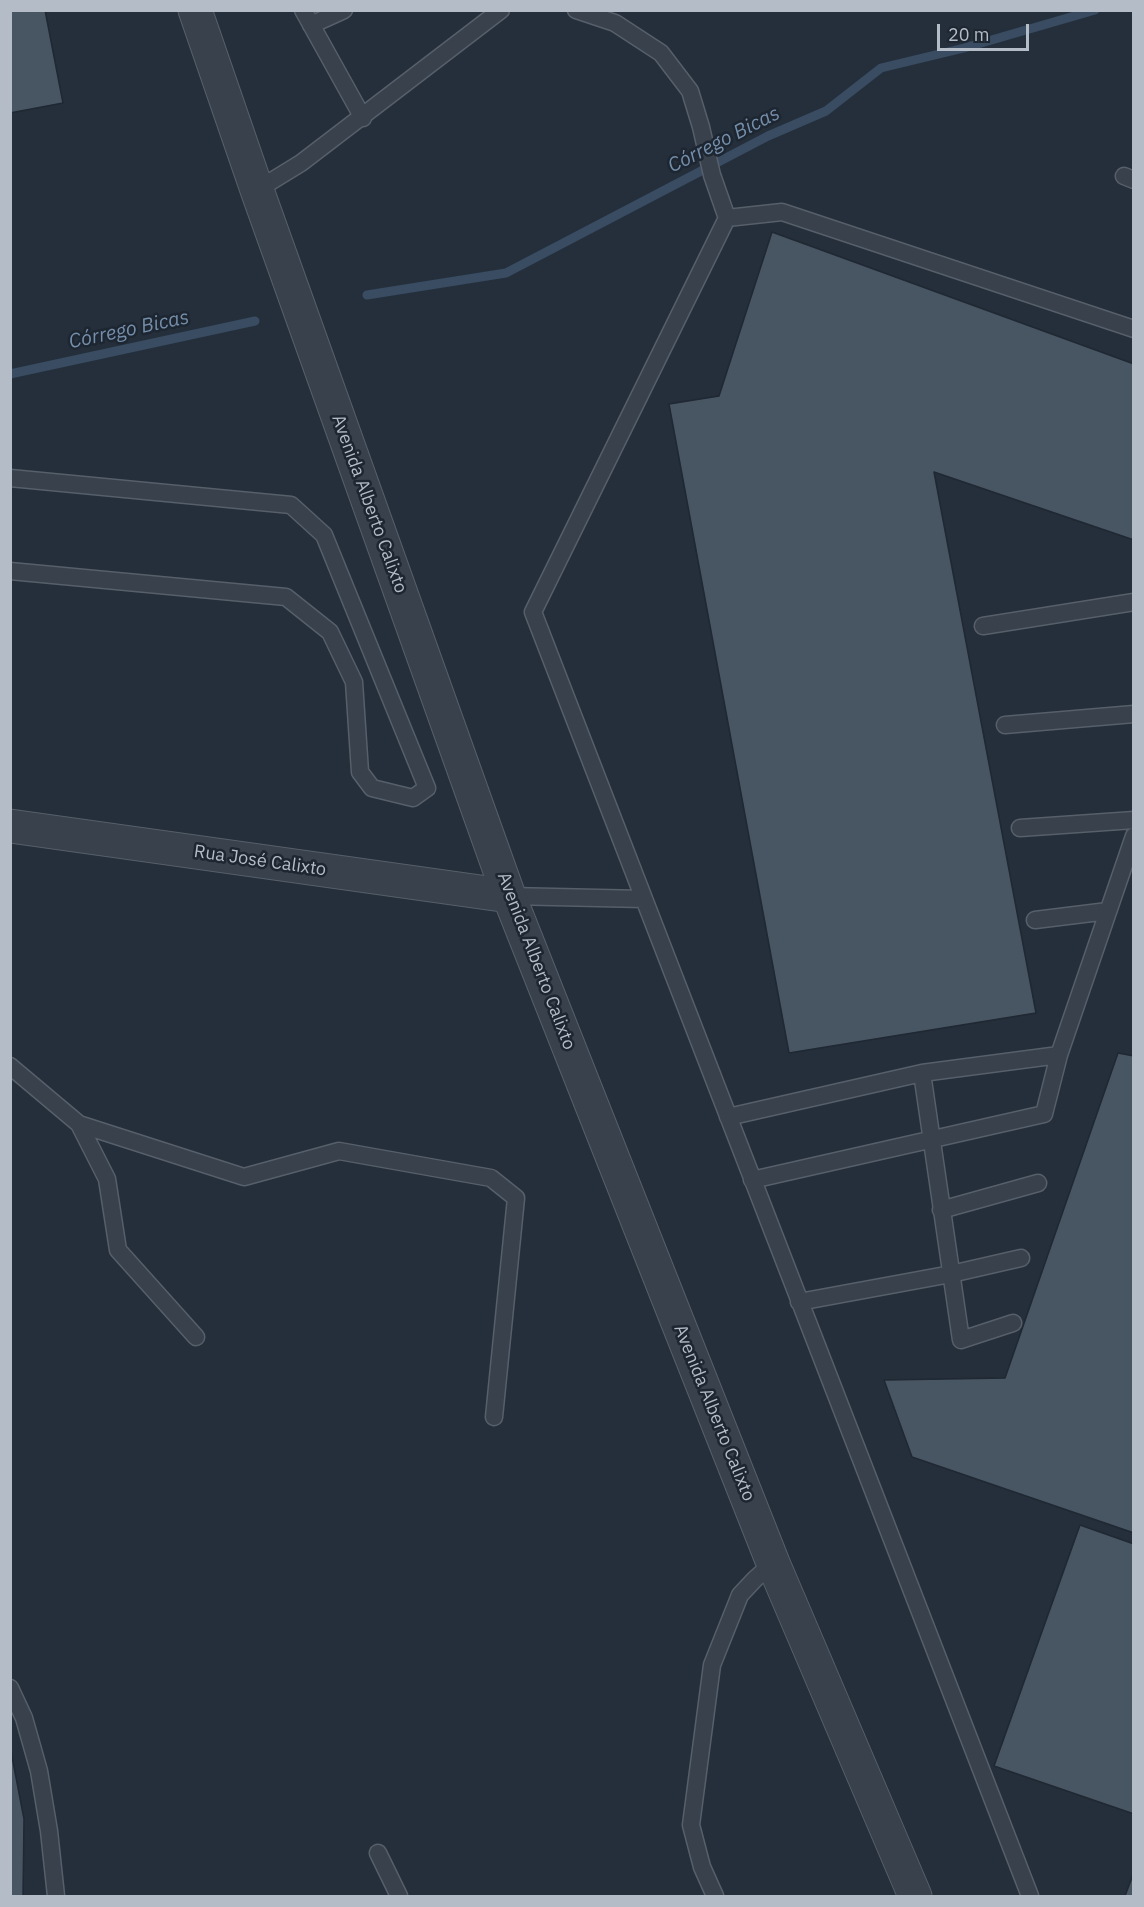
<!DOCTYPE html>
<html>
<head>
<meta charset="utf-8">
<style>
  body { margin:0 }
  #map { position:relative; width:1144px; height:1907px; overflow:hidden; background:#242f3b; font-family:"IBM Plex Sans",sans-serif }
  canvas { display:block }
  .frame { position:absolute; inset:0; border:12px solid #b3bcc7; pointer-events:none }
  .scale { position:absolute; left:937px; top:24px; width:92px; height:27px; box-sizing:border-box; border:3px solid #b3bcc7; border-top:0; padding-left:8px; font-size:18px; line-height:21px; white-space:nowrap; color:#b3bcc7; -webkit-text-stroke:4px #1d2631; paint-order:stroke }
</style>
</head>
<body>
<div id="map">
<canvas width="1144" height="1907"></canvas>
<div class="frame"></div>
<div class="scale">20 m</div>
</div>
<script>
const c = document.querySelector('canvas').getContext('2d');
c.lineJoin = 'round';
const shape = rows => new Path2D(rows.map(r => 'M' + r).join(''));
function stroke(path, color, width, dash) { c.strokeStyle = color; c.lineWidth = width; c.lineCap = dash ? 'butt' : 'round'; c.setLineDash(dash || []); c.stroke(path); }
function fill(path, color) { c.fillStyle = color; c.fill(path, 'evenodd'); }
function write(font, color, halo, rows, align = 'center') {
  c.font = font + ' "IBM Plex Sans",sans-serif'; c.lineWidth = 5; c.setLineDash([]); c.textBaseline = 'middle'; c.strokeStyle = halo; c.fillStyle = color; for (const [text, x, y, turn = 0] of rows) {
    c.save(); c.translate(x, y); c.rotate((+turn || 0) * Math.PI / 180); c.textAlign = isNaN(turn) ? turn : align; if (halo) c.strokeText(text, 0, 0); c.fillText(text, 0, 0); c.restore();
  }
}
stroke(shape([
  [367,295,506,273,768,136,826,111,881,68,964,48,1095,10],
  [10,374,255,321]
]), '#394c62', 9);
const building = shape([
  [10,10,45,10,63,103,10,113,10,10],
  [772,232,1134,364,1134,540,934,472,1036,1013,789,1053,669,404,719,396,772,232],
  [1118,1053,1134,1056,1134,1533,912,1457,884,1380,1005,1378,1118,1053],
  [1080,1525,1134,1544,1134,1814,994,1766,1080,1525],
  [10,1746,24,1819,23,1896,10,1896,10,1746],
  [1134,1872,1134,1896,1125,1896,1134,1872]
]);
fill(building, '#485562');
stroke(building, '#1f2833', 1.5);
const service = shape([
  [303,10,363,118],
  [576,10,615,23,661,53,690,91,701,127,712,175,727,218,533,612,1030,1896],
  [311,25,344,10],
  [1124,176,1134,180],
  [257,190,301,163,501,10],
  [727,218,782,212,1134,329],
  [10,478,291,505,324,535,427,788,413,798,372,788,360,772,354,682,330,632,286,597,10,571],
  [983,626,1134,602],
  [1005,725,1134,714],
  [1020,828,1134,820],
  [509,896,644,899],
  [1035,920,1108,911],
  [10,1066,79,1124,107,1179,118,1250,196,1337],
  [922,1073,961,1340,1013,1323],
  [728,1117,922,1073,1059,1055],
  [79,1124,244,1177,339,1151,491,1178,516,1198,494,1417],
  [752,1180,1044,1114,1059,1055,1134,836],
  [941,1210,1038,1183],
  [799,1302,951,1274,1021,1258],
  [10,1688,24,1718,39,1771,49,1831,56,1896],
  [378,1853,399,1896],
  [715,1896,702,1867,691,1825,712,1665,740,1595,755,1579,773,1563]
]);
const tertiary = shape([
  [195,10,257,190,509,896,773,1563,915,1896],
  [10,826,509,896]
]);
stroke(service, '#565f6a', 19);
stroke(tertiary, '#565f6a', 35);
stroke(service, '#38414c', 16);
stroke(tertiary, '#38414c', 33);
write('18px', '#b3bcc7', '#1d2631', [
  ["Avenida Alberto Calixto",369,504,70],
  ["Rua José Calixto",260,861,8],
  ["Avenida Alberto Calixto",536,961,69],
  ["Avenida Alberto Calixto",714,1413,68]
]);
write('italic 20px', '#758eaa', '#1d2631', [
  ["Córrego Bicas",724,140,-27],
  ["Córrego Bicas",129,330,-12]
]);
</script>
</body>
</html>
